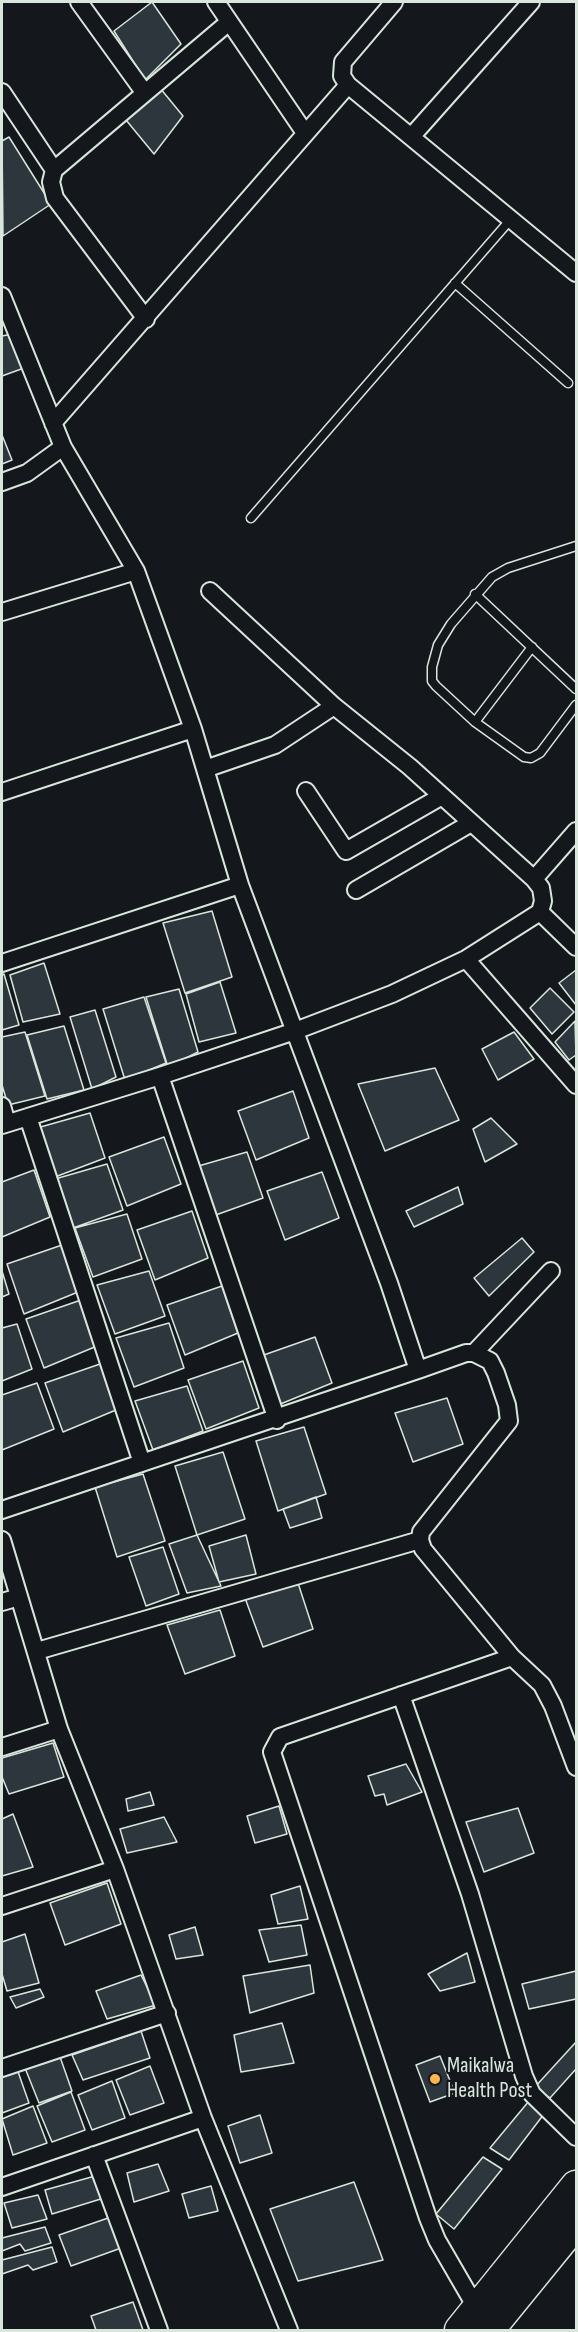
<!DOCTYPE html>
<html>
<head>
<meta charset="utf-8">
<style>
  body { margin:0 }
  #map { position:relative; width:578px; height:2332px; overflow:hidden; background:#14181c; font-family:"Sofia Sans Condensed",sans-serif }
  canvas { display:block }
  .frame { position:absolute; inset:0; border:3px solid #d8e6dc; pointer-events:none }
</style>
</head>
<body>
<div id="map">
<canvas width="578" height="2332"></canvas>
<div class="frame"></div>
</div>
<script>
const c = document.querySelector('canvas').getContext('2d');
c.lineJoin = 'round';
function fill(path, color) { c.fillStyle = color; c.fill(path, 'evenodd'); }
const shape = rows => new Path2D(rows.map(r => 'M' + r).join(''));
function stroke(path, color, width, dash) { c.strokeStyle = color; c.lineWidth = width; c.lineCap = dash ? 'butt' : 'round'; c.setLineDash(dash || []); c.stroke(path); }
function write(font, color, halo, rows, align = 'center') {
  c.font = font + ' "Sofia Sans Condensed",sans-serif'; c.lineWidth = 4.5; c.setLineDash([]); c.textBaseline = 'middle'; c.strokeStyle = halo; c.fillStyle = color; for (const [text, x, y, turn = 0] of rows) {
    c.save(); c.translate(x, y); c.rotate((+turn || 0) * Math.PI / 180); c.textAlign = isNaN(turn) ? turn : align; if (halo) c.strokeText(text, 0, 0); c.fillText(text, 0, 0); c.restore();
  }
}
const building = shape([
  [152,2,181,44,145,80,114,31,152,2],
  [160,88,183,116,154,154,126,120,160,88],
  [9,137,51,204,3,236,2,141,9,137],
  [12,334,24,368,2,376,2,336,12,334],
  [2,435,12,460,2,464,2,435],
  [212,911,232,977,185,993,163,923,212,911],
  [44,963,60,1014,23,1022,10,975,44,963],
  [576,970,576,1005,559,983,576,970],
  [4,974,19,1025,2,1030,2,975,4,974],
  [220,982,236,1033,199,1042,186,994,220,982],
  [550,988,574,1012,552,1034,530,1008,550,988],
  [179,989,198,1052,168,1067,146,997,179,989],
  [144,997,166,1063,125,1080,103,1009,144,997],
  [95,1010,116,1077,92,1089,70,1017,95,1010],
  [575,1021,576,1055,569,1060,555,1042,575,1021],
  [64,1026,84,1090,47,1099,27,1035,64,1026],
  [25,1032,45,1096,8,1105,2,1085,2,1037,25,1032],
  [514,1032,534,1059,498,1080,482,1049,514,1032],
  [435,1068,459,1120,385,1151,358,1084,435,1068],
  [293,1091,309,1138,256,1160,238,1111,293,1091],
  [90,1113,105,1158,55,1177,37,1128,90,1113],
  [491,1118,517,1144,485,1162,473,1129,491,1118],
  [164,1137,181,1184,127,1206,109,1157,164,1137],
  [247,1152,263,1198,213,1216,195,1167,247,1152],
  [107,1164,123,1210,73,1228,55,1179,107,1164],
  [34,1170,50,1217,2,1237,2,1182,34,1170],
  [322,1172,339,1218,285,1240,267,1191,322,1172],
  [458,1187,463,1204,414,1227,406,1211,458,1187],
  [192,1211,208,1258,155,1280,137,1230,192,1211],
  [127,1214,142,1259,93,1277,75,1228,127,1214],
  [522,1238,534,1252,489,1296,474,1278,522,1238],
  [62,1245,78,1292,24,1314,7,1264,62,1245],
  [2,1271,9,1294,2,1297,2,1271],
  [149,1271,165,1316,115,1334,97,1285,149,1271],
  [222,1286,238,1333,185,1355,167,1305,222,1286],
  [81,1300,97,1346,44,1368,26,1319,81,1300],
  [169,1323,184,1368,134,1387,116,1338,169,1323],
  [17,1324,32,1369,2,1381,2,1328,17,1324],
  [315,1337,332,1383,278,1405,261,1356,315,1337],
  [243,1361,259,1408,206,1429,188,1380,243,1361],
  [100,1364,116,1410,63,1432,45,1383,100,1364],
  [37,1383,54,1429,2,1450,2,1395,37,1383],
  [187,1386,203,1431,153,1450,135,1401,187,1386],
  [447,1398,463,1444,413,1462,395,1413,447,1398],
  [304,1427,326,1494,278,1511,256,1441,304,1427],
  [223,1452,245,1519,197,1535,175,1466,223,1452],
  [143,1474,165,1541,117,1557,95,1487,143,1474],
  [316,1497,322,1518,290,1528,283,1509,316,1497],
  [197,1535,221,1586,187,1593,169,1544,197,1535],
  [246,1535,256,1574,219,1582,209,1546,246,1535],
  [163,1547,179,1594,146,1606,129,1557,163,1547],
  [298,1583,313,1629,263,1647,245,1598,298,1583],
  [220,1610,235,1656,185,1674,167,1625,220,1610],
  [53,1743,64,1777,9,1794,2,1777,2,1758,53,1743],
  [406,1764,422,1792,387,1805,384,1794,375,1796,368,1776,406,1764],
  [150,1792,154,1805,128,1811,126,1799,150,1792],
  [279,1806,287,1834,255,1843,247,1816,279,1806],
  [518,1808,534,1853,484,1872,466,1822,518,1808],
  [13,1814,33,1867,2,1876,2,1819,13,1814],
  [164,1817,177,1842,127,1853,120,1829,164,1817],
  [107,1883,121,1924,65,1945,50,1903,107,1883],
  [300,1886,308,1919,278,1924,271,1895,300,1886],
  [301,1925,307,1955,269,1962,259,1930,301,1925],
  [195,1927,203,1955,176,1959,169,1935,195,1927],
  [25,1934,39,1983,7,1991,2,1974,2,1942,25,1934],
  [467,1953,475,1982,440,1991,428,1974,467,1953],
  [310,1965,314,1993,250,2013,243,1976,310,1965],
  [576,1971,576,1999,529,2009,522,1984,576,1971],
  [141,1975,156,2005,107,2019,96,1991,141,1975],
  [40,1989,44,1997,16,2008,10,1997,40,1989],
  [282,2023,294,2063,241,2072,234,2035,282,2023],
  [141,2031,150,2058,83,2080,72,2055,141,2031],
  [576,2042,576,2069,550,2098,534,2088,576,2042],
  [59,2054,72,2091,39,2103,25,2068,59,2054],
  [440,2056,455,2093,430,2102,416,2065,440,2056],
  [16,2066,29,2103,2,2113,2,2072,16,2066],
  [150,2066,164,2103,130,2115,116,2080,150,2066],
  [112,2081,125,2118,92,2130,78,2095,112,2081],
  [71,2092,85,2130,52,2142,37,2106,71,2092],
  [529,2101,544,2114,509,2160,490,2148,529,2101],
  [33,2106,47,2143,13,2155,2,2119,33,2106],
  [260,2115,272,2153,240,2163,228,2126,260,2115],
  [483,2157,502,2169,454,2229,436,2214,483,2157],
  [158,2164,169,2191,134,2202,127,2173,158,2164],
  [95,2176,104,2198,52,2214,45,2190,95,2176],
  [354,2182,383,2260,298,2281,270,2209,354,2182],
  [211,2186,218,2211,189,2218,182,2194,211,2186],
  [38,2195,47,2219,12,2228,4,2203,38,2195],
  [111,2217,124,2247,71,2266,59,2235,111,2217],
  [45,2227,51,2243,25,2251,20,2244,2,2251,2,2238,45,2227],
  [52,2247,57,2262,33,2270,28,2265,2,2274,2,2260,52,2247],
  [133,2302,143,2330,96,2330,91,2316,133,2302]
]);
fill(building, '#2c363c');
stroke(building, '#d8e6dc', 1.5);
const lane = shape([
  [455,283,568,383],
  [251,518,511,219],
  [576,546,508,568,492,577,451,624,438,645,432,667,432,681,436,686,475,722,524,757,531,758,540,753,576,705],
  [475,594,576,689],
  [475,722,532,647]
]);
const street = shape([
  [79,2,144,92],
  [216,2,305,133],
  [394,2,343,62,342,76,348,85,576,273],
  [2,92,54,170],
  [411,137,531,2],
  [2,296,63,447,136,571,193,729,240,885,389,1283,418,1370,466,1353,474,1353,490,1361,496,1373,507,1405,509,1421,421,1532,420,1540,423,1549,512,1657,542,1685,553,1706,576,1767],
  [146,319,55,198,51,182,54,170,229,22],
  [53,423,348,85],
  [2,482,27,473,63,447],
  [2,612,136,571],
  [205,769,275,745,334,706],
  [306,791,346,851,442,796],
  [2,792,193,729],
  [534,879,576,831],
  [356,890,471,823],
  [540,912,576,947],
  [466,959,576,1085],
  [2,963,240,885],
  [160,1076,277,1420],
  [2,1106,7,1123],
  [28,1117,142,1463],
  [2,1125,160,1076,295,1031,392,994,466,959,540,912,543,901,541,888,534,879,410,767,334,706,210,591],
  [474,1353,551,1271],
  [2,1510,418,1370],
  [2,1540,59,1729,115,1869,203,2118,289,2330],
  [2,1602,19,1597],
  [37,1651,420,1540],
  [401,1695,470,1894,524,2076,532,2094,576,2137],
  [2,1747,59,1729],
  [2,1906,115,1869],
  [2,2068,167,2013],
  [94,2155,159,2330],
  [2,2187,203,2118],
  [477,2309,437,2240,428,2218,272,1752,280,1737,512,1657]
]);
const highway = shape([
  [460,2330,576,2186],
  [489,2330,576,2223]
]);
stroke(lane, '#d8e6dc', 11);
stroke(street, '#d8e6dc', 20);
stroke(highway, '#d8e6dc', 33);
stroke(lane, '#14181c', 8);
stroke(street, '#14181c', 16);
stroke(highway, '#14181c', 30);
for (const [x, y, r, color] of [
  [435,2079,6,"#ffb74d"]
]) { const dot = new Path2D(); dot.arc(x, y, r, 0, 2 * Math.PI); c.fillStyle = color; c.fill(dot); stroke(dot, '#14181c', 2); }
write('22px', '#d8e6dc', '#14181c', [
  ["Maikalwa",447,2066],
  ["Health Post",447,2091]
], 'left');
</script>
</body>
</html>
